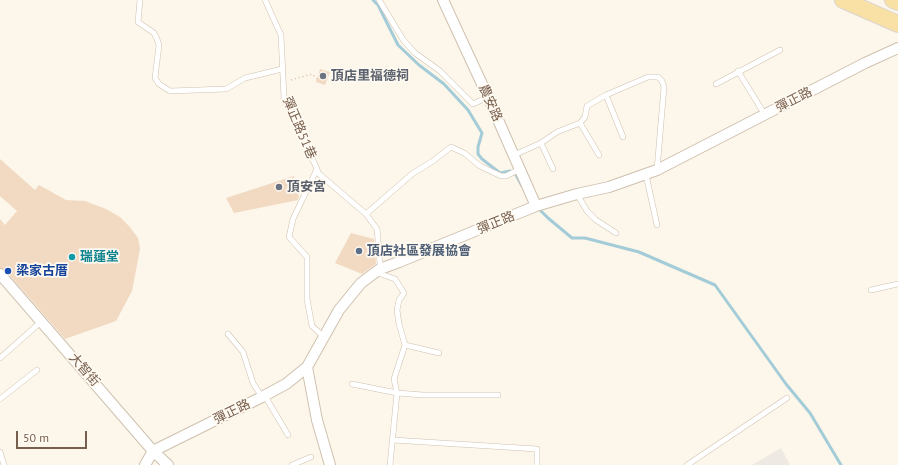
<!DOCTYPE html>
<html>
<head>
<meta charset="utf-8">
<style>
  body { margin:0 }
  #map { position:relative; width:898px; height:465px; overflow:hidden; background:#fcf7ea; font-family:"PT Sans",sans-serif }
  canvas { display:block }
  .scale { position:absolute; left:16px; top:431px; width:71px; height:18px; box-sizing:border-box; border:2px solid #785f4d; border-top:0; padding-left:5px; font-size:12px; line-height:14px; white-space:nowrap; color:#785f4d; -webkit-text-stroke:3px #fffaf1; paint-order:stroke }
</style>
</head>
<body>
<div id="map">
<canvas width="898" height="465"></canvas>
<div class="scale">50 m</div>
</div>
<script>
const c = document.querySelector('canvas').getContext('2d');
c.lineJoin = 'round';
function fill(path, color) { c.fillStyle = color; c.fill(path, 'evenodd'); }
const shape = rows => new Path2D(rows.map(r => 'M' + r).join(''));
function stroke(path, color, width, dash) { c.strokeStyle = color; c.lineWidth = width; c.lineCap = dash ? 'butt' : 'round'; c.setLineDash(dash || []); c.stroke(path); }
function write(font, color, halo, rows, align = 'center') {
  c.font = font + ' "PT Sans","Noto Sans TC",sans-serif'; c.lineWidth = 3.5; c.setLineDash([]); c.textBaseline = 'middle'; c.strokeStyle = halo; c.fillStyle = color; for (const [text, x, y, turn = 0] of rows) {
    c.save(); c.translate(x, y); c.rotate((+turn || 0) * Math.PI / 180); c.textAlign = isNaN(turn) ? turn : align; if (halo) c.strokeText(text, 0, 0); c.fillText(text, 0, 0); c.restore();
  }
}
fill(shape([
  [781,448,790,465,752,465]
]), '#eee9e3');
stroke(shape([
  [373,0,378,5,398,45,419,65,444,84,468,110,482,133,478,147,478,154,482,159,500,173,510,171,515,173,522,186],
  [537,207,548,218,572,238,585,238,639,252,715,285,786,384,810,413,841,465]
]), '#a4ccd8', 3);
fill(shape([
  [320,69,330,72,325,85,316,82],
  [0,159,35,190,39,185,66,200,85,201,106,209,120,217,129,226,138,238,140,249,132,291,116,321,65,339,5,270,0,268,0,219,5,225,17,211,0,196],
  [294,176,299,196,298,200,234,213,226,198],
  [351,233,374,239,376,264,362,274,335,263]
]), '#f2d9c2');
const service = shape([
  [140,0,138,22,154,33,157,39,159,45,155,78,159,84,170,91,226,89,245,78,282,69],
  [265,0,281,35,284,98,317,169,318,173,366,214,377,229,381,274,395,279,404,293,399,300,397,310,399,324,405,345,394,379,397,393,352,384],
  [379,0,404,41,415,53,440,71,473,104,488,97],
  [738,71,765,115],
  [716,84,780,50],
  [606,95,623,137],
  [580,123,599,155],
  [541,143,553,169],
  [514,155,541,143,557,132,580,123,585,117,587,106,606,95,648,77,658,77,662,81,664,87,657,170],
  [317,169,293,219,289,237,307,257,307,299,312,326,324,337],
  [646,175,657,225],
  [577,194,587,211,596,220,616,233],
  [366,214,412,174,433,161,451,147,464,153,480,166,501,176,506,176,520,169],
  [871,290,898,284],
  [228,334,243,352,253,383,262,397],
  [405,345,439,353],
  [0,358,42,321],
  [265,396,288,435],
  [0,399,37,370],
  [393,440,537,449,537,465],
  [0,452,4,465],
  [292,465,311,457],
  [390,465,397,393,423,395,498,395],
  [687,465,787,398]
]);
const minor = shape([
  [443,0,488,97,536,206],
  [0,274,153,451,168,465],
  [307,367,317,420,330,465],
  [145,465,153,451,262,397,286,384,307,367,339,310,361,283,380,269,399,262,536,206,577,194,609,187,657,170,865,63,898,48]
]);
const primary = shape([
  [843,0,898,24],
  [893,0,898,2]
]);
stroke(service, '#cfc0af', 6);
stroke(minor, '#cfc0af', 12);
stroke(primary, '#dcd5d1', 18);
stroke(shape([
  [291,80,312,74,317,79]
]), '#d7bca4', 1.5, [1, 3]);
stroke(service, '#fff', 5);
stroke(minor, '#fff', 10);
stroke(primary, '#f9e0a4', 16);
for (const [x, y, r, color] of [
  [323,76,4,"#6b7280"],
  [279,187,4,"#6b7280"],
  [359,251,4,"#5c6f8a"],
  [72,257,4,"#0f9aa8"],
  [8,271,4,"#1a4fb4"]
]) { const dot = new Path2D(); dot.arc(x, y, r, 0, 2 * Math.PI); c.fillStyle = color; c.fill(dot); stroke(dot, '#fffaf1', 1.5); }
write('bold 13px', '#5b616d', '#fffaf1', [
  ["頂店里福德祠",331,76],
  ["頂安宮",287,187]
], 'left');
write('13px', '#785f4d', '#fffaf1', [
  ["彈正路",794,100,-27],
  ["農安路",490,103,66],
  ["彈正路51巷",299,128,67],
  ["彈正路",496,223,-22],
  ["大智街",84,370,49],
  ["彈正路",232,412,-26]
]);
write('bold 13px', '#4e5e75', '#fffaf1', [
  ["頂店社區發展協會",367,251]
], 'left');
write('bold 13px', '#0d838f', '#fffaf1', [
  ["瑞蓮堂",80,257]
], 'left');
write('bold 13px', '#164399', '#fffaf1', [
  ["梁家古厝",16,271]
], 'left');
</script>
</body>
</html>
